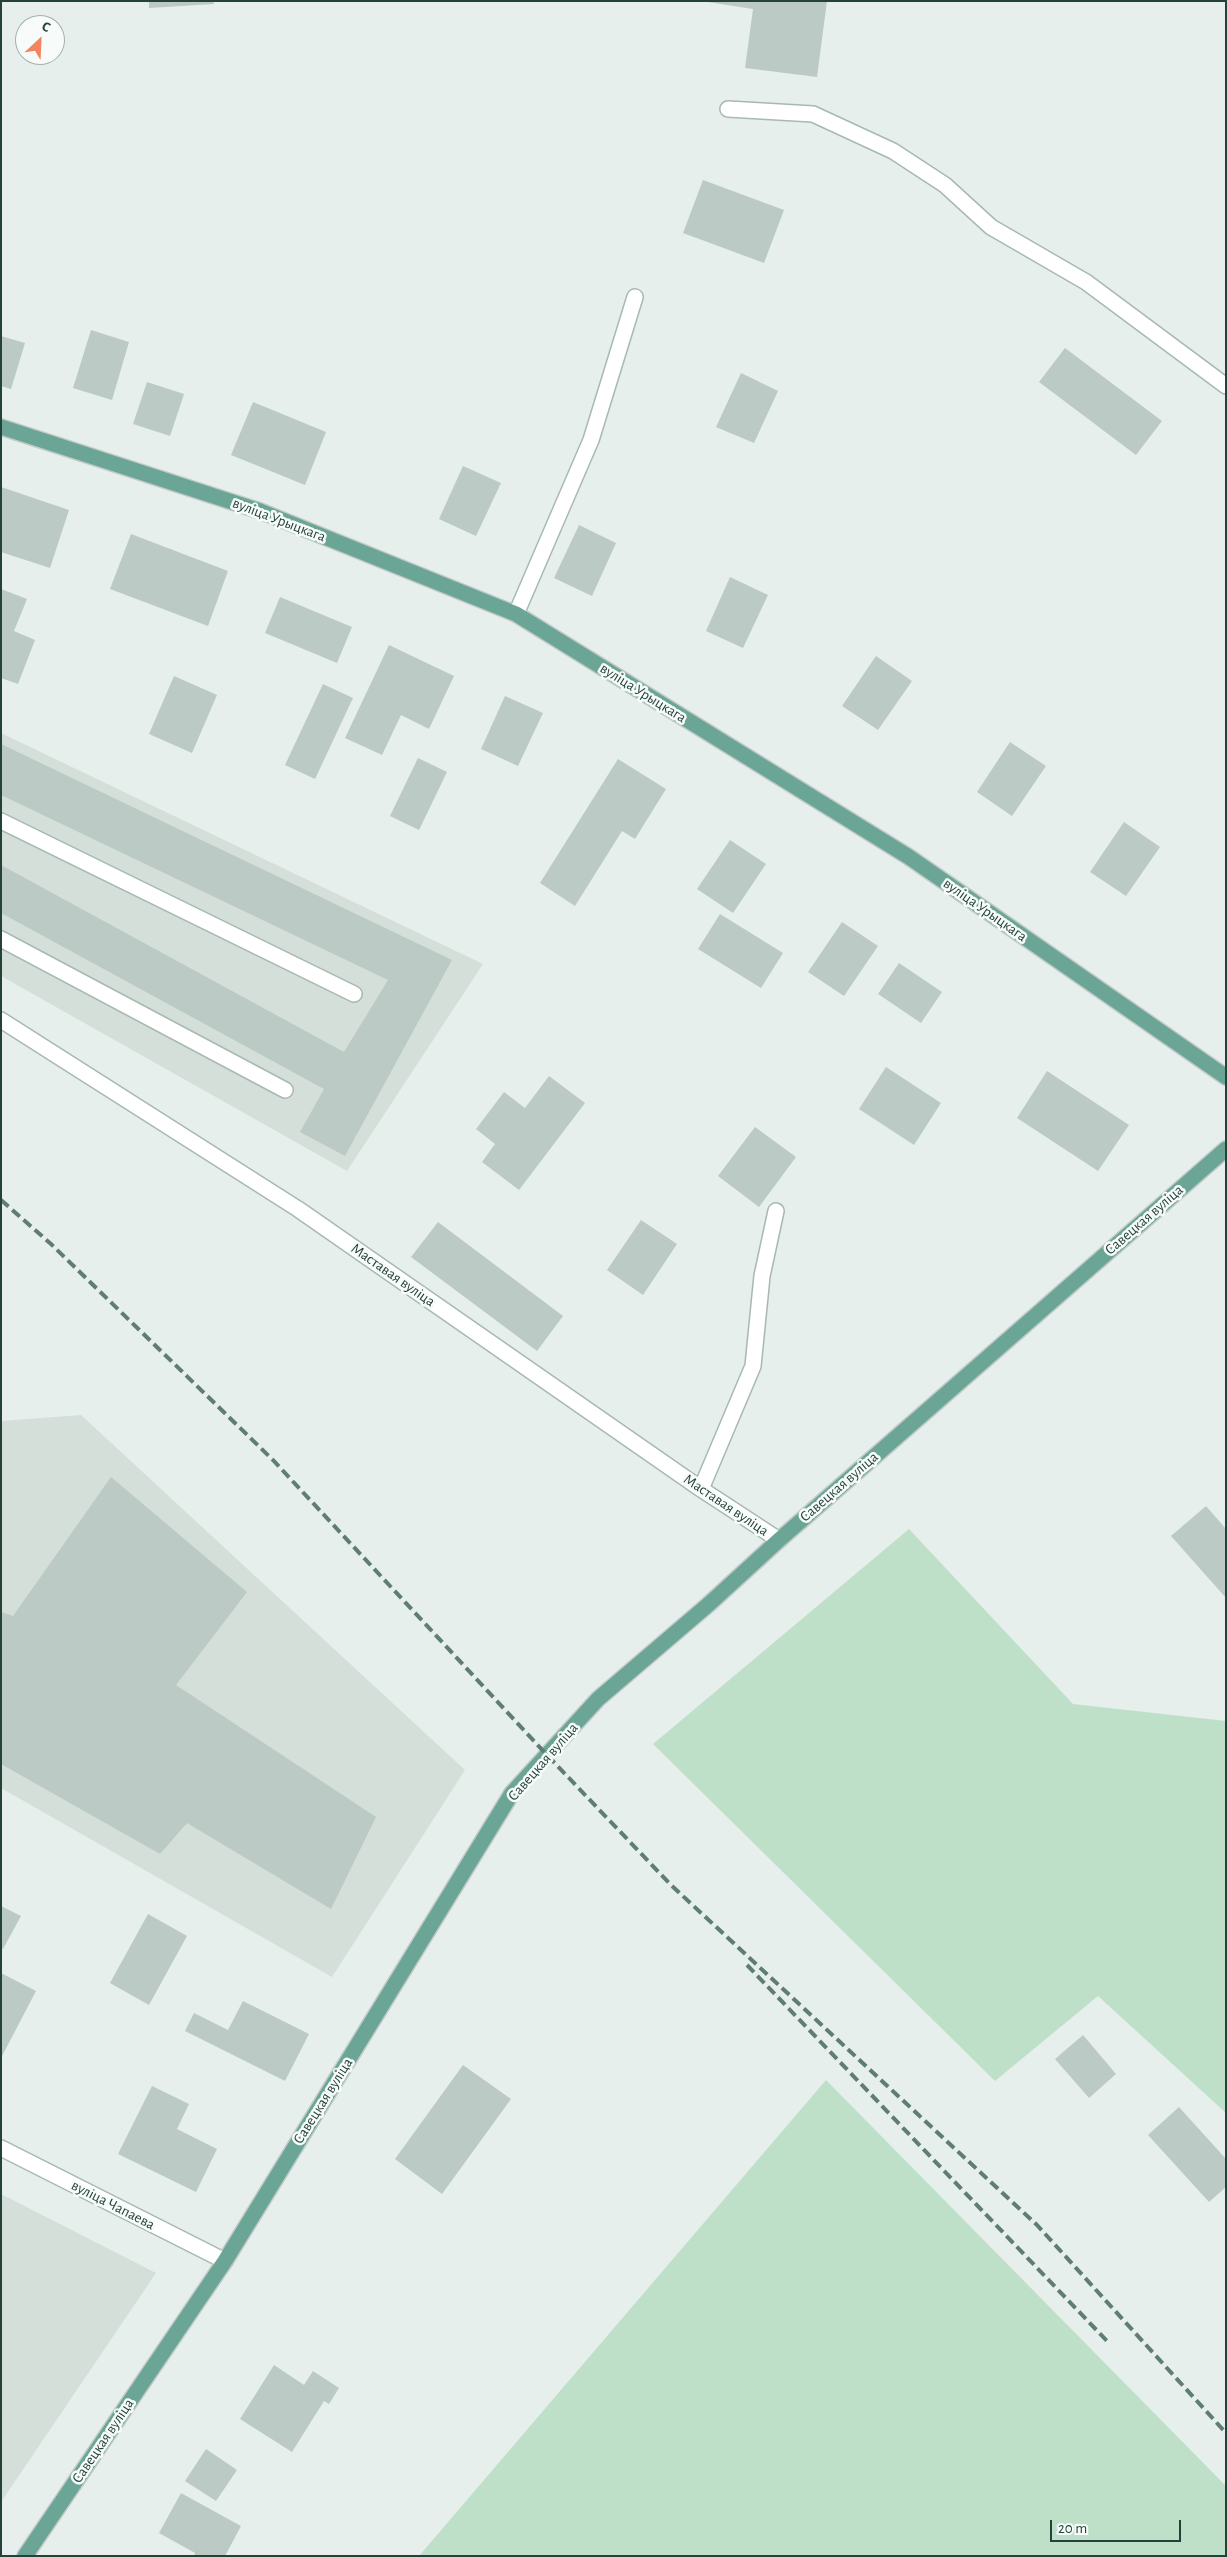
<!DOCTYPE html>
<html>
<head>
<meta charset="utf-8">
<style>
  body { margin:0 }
  #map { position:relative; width:1227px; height:2557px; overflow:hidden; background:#e6efeb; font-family:"Alegreya Sans",sans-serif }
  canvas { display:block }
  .frame { position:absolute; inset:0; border:2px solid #24423a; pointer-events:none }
  .north { position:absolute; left:15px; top:15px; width:50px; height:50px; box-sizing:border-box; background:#f7fbf9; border:1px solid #a3b1ad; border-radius:50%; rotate:25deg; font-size:14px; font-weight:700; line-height:20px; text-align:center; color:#24423a }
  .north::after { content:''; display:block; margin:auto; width:18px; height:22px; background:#f4845f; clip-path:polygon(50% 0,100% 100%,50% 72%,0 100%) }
  .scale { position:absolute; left:1050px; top:2520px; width:131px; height:22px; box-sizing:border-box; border:2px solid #24423a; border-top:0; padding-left:6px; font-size:15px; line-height:18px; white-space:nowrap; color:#24423a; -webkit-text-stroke:4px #f7fbf9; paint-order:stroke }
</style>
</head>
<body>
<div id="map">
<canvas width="1227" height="2557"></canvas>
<div class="frame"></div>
<div class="north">С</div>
<div class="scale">20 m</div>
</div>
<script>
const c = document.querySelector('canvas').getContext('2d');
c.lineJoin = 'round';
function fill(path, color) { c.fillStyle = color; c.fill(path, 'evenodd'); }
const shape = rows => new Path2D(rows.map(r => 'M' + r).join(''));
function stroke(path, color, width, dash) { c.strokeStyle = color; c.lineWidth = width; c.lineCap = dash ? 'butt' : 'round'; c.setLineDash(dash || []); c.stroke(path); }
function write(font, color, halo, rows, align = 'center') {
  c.font = font + ' "Alegreya Sans",sans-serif'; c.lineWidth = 5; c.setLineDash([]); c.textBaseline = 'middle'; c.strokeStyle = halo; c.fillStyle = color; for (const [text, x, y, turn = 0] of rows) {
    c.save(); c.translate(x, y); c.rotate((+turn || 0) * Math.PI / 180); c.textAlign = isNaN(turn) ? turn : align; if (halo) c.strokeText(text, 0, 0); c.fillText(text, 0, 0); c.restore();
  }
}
fill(shape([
  [1,733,483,964,347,1171,1,976],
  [81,1415,465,1770,332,1977,1,1788,1,1421],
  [1,2194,156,2273,1,2502]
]), '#d4dfda');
fill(shape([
  [909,1529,1073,1704,1226,1721,1226,2113,1098,1996,995,2081,653,1744],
  [826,2080,1226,2486,1226,2556,419,2556]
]), '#bfe0c8');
fill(shape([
  [149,1,213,1,214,4,149,8],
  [701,1,827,1,817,77,745,68,753,9],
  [703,180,784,210,764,263,683,233],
  [91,330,129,342,112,400,73,388],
  [1,336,25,343,11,389,1,386],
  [1065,348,1162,421,1136,455,1039,382],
  [741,373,778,391,754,443,716,427],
  [147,382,184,394,170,436,133,424],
  [253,402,326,432,305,485,231,455],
  [463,466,501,483,476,536,439,519],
  [1,487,69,510,50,568,1,552],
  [579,525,616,543,592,596,554,578],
  [131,534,228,571,208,626,110,589],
  [730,577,768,595,743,648,706,631],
  [1,589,27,599,14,631,35,640,18,684,1,678],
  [280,597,352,627,337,663,265,633],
  [389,645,454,676,429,729,401,715,382,755,345,738],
  [876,656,912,681,878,730,842,706],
  [174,676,217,695,192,753,149,734],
  [323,684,353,698,315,779,285,765],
  [505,696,543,713,518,766,481,749],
  [1010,742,1046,766,1012,816,977,792],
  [1,744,452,960,345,1156,300,1132,324,1089,1,913,1,865,344,1052,388,980,1,795],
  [418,758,447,772,419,830,390,816],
  [618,759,666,789,635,839,622,831,575,906,540,883],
  [1124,822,1160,847,1126,896,1090,872],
  [730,840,766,864,733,913,697,889],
  [720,914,783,953,761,988,698,949],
  [842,922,878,946,844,996,808,972],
  [899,963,942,992,921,1023,878,994],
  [886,1067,941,1103,914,1145,859,1109],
  [1047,1071,1129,1125,1098,1171,1017,1118],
  [549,1076,585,1103,519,1190,482,1162,495,1144,476,1129,504,1092,525,1108],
  [755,1127,796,1157,759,1207,718,1176],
  [641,1220,677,1244,643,1295,607,1270],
  [438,1222,563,1316,537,1351,411,1257],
  [111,1477,247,1592,176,1685,376,1817,331,1909,187,1823,160,1854,1,1764,1,1612,13,1616],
  [1206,1506,1226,1529,1226,1598,1171,1536],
  [1,1906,21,1916,3,1949,1,1948],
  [148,1914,187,1936,149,2005,110,1983],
  [1,1973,36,1991,1,2058],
  [243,2001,309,2034,285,2081,185,2031,194,2013,228,2030],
  [1083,2035,1116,2074,1089,2098,1055,2059],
  [463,2065,511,2099,442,2194,395,2159],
  [152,2086,189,2104,177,2129,217,2149,196,2192,118,2154],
  [1179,2107,1226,2159,1226,2187,1209,2202,1148,2135],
  [274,2365,304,2385,313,2371,339,2388,329,2404,324,2401,292,2452,240,2419],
  [206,2449,237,2470,216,2501,185,2481],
  [181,2493,241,2526,225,2556,194,2556,195,2553,159,2533]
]), '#bbcac4');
const minor = shape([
  [728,109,813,114,893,151,945,185,991,227,1086,282,1226,386],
  [516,614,591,440,635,297],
  [1,821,354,994],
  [1,939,285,1090],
  [1,1020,298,1209,701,1489,779,1540],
  [701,1489,753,1366,762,1276,776,1211],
  [1,2148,225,2261]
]);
const major = shape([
  [1,427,260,511,516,614,909,857,1226,1077],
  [25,2556,225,2261,512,1793,598,1699,709,1604,779,1540,1226,1149]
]);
stroke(minor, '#a8b8b2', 18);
stroke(major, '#c2cac8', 18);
stroke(minor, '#fff', 15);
stroke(major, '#6aa596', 15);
stroke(shape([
  [1,1200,51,1244,273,1460,547,1755,671,1885,1037,2225,1226,2433],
  [747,1965,1108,2342]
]), '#5f7d75', 4, [10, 5]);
write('15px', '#24423a', '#f7fbf9', [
  ["вуліца Урыцкага",279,520,21],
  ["вуліца Урыцкага",643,693,32],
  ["вуліца Урыцкага",985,910,35],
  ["Савецкая вуліца",1144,1220,-41],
  ["Маставая вуліца",393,1275,35],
  ["Савецкая вуліца",839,1487,-41],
  ["Маставая вуліца",726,1505,34],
  ["Савецкая вуліца",543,1762,-49],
  ["Савецкая вуліца",323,2101,-58],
  ["вуліца Чапаева",113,2205,27],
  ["Савецкая вуліца",103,2441,-56]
]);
</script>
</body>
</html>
